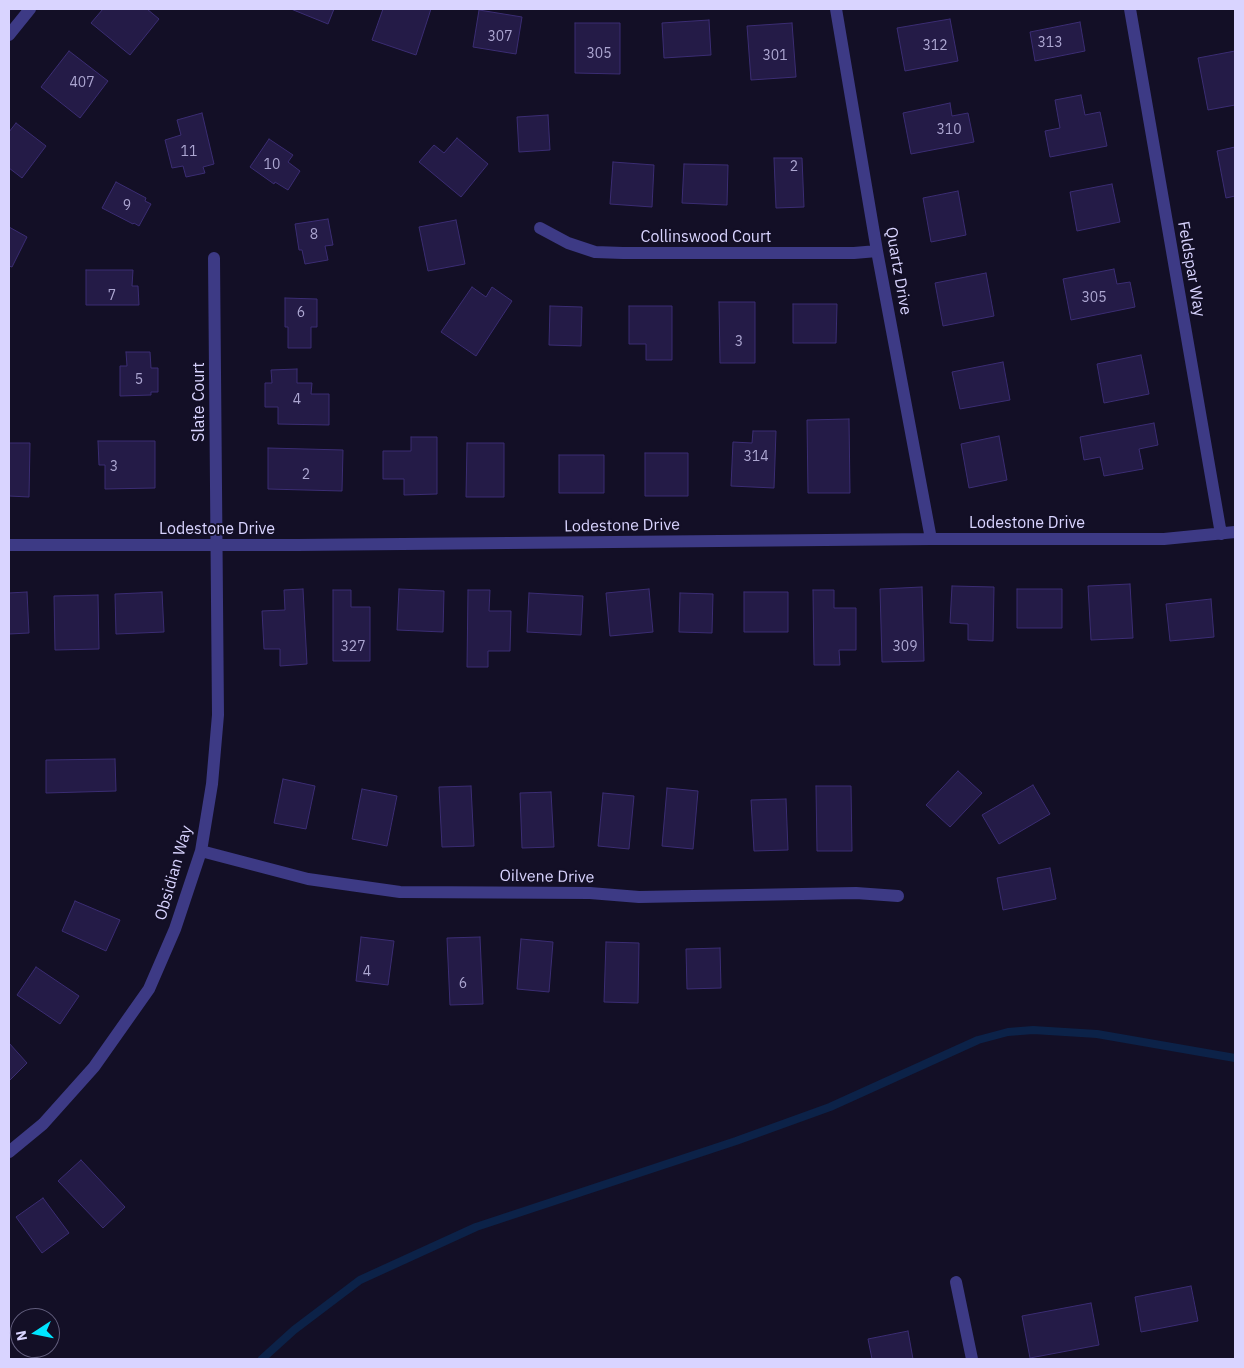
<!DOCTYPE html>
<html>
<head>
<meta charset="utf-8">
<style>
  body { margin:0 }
  #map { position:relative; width:1244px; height:1368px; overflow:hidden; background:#130f26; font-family:"IBM Plex Sans",sans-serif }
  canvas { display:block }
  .frame { position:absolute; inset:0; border:10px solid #d9d4ff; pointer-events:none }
  .north { position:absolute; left:10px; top:1308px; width:50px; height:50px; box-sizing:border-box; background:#130f26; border:1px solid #625e7d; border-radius:50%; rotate:259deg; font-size:14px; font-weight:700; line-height:20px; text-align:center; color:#d9d4ff }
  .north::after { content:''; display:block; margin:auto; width:18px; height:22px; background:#00e5ff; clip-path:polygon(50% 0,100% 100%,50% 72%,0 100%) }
</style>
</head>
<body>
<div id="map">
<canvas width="1244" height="1368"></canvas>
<div class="frame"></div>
<div class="north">N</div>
</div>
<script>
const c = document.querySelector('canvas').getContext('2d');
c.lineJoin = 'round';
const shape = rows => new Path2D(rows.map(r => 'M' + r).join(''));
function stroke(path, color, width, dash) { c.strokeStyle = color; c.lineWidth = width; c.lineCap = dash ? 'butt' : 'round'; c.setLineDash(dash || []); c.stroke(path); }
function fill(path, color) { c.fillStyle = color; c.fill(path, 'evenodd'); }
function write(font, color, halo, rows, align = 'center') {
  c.font = font + ' "IBM Plex Sans",sans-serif'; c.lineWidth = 4; c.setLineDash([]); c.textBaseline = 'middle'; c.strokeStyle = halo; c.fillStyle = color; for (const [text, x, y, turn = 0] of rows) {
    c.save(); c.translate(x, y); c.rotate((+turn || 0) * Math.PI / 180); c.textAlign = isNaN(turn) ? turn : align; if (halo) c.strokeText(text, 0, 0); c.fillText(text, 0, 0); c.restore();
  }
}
stroke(shape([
  [262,1359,294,1330,360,1280,476,1227,736,1141,830,1107,978,1040,1008,1032,1033,1030,1097,1034,1235,1058]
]), '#0c2248', 8);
const building = shape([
  [103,9,147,9,159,19,130,55,91,23,103,9],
  [291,9,334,9,328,24,291,9],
  [383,9,431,9,416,55,372,40,383,9],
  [479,10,522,17,516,54,473,47,479,10],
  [950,19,958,61,905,71,897,28,950,19],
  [709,20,711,55,664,58,662,23,709,20],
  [1080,22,1085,51,1035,61,1030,32,1080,22],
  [575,23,620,23,620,74,575,73,575,23],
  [792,23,796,77,751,80,747,26,792,23],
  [69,51,108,81,80,118,41,87,69,51],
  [1235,51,1235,105,1208,110,1198,58,1235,51],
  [1081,95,1085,115,1100,112,1107,146,1050,157,1045,131,1060,128,1055,100,1081,95],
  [950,103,952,116,968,113,974,142,911,154,903,113,950,103],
  [202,113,214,164,203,167,205,173,186,177,183,166,172,168,165,140,181,135,177,120,202,113],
  [548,115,550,150,519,152,517,117,548,115],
  [16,123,46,146,22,178,9,168,9,132,16,123],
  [457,138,488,164,461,197,419,162,434,145,444,153,457,138],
  [269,139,293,155,288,162,300,171,288,190,275,182,274,184,250,167,269,139],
  [1235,147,1235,196,1226,198,1217,151,1235,147],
  [774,158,802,158,804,207,776,208,774,158],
  [613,162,654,165,652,207,610,204,613,162],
  [684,164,728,165,727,205,682,203,684,164],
  [116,182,146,198,145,201,151,204,139,226,134,223,133,224,102,208,116,182],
  [1112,184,1120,222,1077,231,1070,192,1112,184],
  [958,191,966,235,931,242,923,198,958,191],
  [328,219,333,245,325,246,328,260,305,264,302,250,299,250,295,224,328,219],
  [456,220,465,264,428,271,419,227,456,220],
  [9,227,27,237,12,267,9,266,9,227],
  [1114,269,1117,284,1130,282,1135,307,1071,320,1063,279,1114,269],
  [86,270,133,270,132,286,138,286,139,305,86,305,86,270],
  [986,273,994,316,943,326,935,283,986,273],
  [472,287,486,297,492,287,512,301,476,356,441,332,472,287],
  [285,298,317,299,317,327,311,327,311,348,288,348,288,327,285,327,285,298],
  [719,302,755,302,755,363,720,363,719,302],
  [793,304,837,304,836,343,793,343,793,304],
  [550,306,582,307,581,346,549,345,550,306],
  [629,306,672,306,672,360,646,360,646,344,629,344,629,306],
  [126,352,150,352,151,368,158,368,158,392,151,392,151,395,120,396,120,366,127,366,126,352],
  [1141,355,1149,394,1104,403,1097,364,1141,355],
  [1003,362,1010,400,960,409,952,372,1003,362],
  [297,369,297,383,312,383,311,394,329,394,329,425,278,424,278,407,265,407,265,383,272,383,271,370,297,369],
  [849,419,850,493,808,493,807,420,849,419],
  [1154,423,1158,445,1139,449,1143,469,1104,476,1100,457,1084,460,1080,437,1154,423],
  [753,431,776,431,774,488,731,486,733,442,752,443,753,431],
  [999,436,1007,480,969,488,961,444,999,436],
  [411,437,437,437,437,494,404,495,404,479,383,479,383,451,411,451,411,437],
  [98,441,155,441,155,488,105,489,105,465,99,465,98,441],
  [9,443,30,443,29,497,9,496,9,443],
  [467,443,504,443,504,497,466,497,467,443],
  [268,448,343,450,342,491,268,489,268,448],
  [645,453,688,453,688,496,645,496,645,453],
  [559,455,604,455,604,493,559,493,559,455],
  [1130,584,1133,638,1091,640,1088,586,1130,584],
  [952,586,994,587,993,641,968,640,968,624,950,623,952,586],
  [922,587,924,661,882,662,880,589,922,587],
  [303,589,307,664,280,666,280,649,264,649,262,611,285,610,284,590,303,589],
  [399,589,444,591,443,632,397,630,399,589],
  [649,589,653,632,610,636,606,593,649,589],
  [1017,589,1062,589,1062,628,1017,628,1017,589],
  [333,590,351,590,351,607,370,607,370,661,333,661,333,590],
  [468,590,490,590,489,611,511,611,510,651,488,651,488,667,467,667,468,590],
  [813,590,834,590,834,608,856,608,856,650,839,650,840,665,814,665,813,590],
  [27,592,29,633,9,634,9,593,27,592],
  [162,592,164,632,116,634,115,594,162,592],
  [744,592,788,592,788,632,744,632,744,592],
  [529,593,583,596,581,635,527,632,529,593],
  [680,593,713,594,712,633,679,632,680,593],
  [98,595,99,649,55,650,54,596,98,595],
  [1211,599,1214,637,1170,641,1166,604,1211,599],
  [115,759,116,791,46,793,46,760,115,759],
  [958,771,982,793,950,827,926,805,958,771],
  [283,779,315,786,306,829,274,823,283,779],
  [1033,785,1050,814,999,844,982,815,1033,785],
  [471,786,474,846,442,847,439,787,471,786],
  [816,786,851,786,852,851,817,851,816,786],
  [667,788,698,791,693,849,662,846,667,788],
  [362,789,397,796,387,846,352,839,362,789],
  [551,792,554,847,522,848,520,793,551,792],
  [603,793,634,796,629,849,598,846,603,793],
  [786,799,788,850,754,851,751,800,786,799],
  [1050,868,1056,899,1003,910,997,878,1050,868],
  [75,901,120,920,106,951,62,931,75,901],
  [361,937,394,941,388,985,356,981,361,937],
  [480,937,483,1004,450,1005,447,938,480,937],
  [521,939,553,942,549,992,517,989,521,939],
  [606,942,639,943,638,1003,604,1002,606,942],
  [720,948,721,988,687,989,686,949,720,948],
  [36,967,79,996,60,1024,17,995,36,967],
  [9,1043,27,1063,9,1081,9,1043],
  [81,1160,125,1207,103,1228,58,1181,81,1160],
  [43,1198,69,1233,42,1253,16,1217,43,1198],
  [1191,1286,1198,1321,1141,1332,1135,1297,1191,1286],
  [1091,1303,1099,1345,1030,1358,1022,1316,1091,1303],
  [908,1331,913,1359,872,1359,868,1339,908,1331]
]);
fill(building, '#241b47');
stroke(building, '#3b2d73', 1);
stroke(shape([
  [836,9,877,251,931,539],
  [1130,9,1221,534],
  [9,35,30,9],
  [540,228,568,243,595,252,623,253,854,253,877,251],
  [9,545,297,545,931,539,1164,539,1235,532],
  [201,851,308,879,400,892,590,893,639,897,856,893,898,896],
  [9,1152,43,1124,94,1067,149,989,175,929,201,851,212,784,218,715,214,258],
  [956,1282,972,1359]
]), '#3d3a85', 12);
write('14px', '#aca6d1', null, [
  ["307",500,37],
  ["313",1050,43],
  ["312",935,46],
  ["305",599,54],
  ["301",775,56],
  ["407",82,83],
  ["310",949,130],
  ["11",189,152],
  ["10",272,165],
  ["2",794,167],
  ["9",127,206],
  ["8",314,235],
  ["7",112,296],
  ["305",1094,298],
  ["6",301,313],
  ["3",739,342],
  ["5",139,380],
  ["4",297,400],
  ["314",756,457],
  ["3",114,467],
  ["2",306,475],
  ["327",353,647],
  ["309",905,647],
  ["4",367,972],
  ["6",463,984]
]);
write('16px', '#d9d4ff', '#130f26', [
  ["Collinswood Court",706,237],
  ["Feldspar Way",1191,269,80],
  ["Quartz Drive",898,271,80],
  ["Slate Court",199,402,-90],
  ["Lodestone Drive",1027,523],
  ["Lodestone Drive",622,526,-1],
  ["Lodestone Drive",217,529],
  ["Obsidian Way",174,873,-74],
  ["Oilvene Drive",547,877,1]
]);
</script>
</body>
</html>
